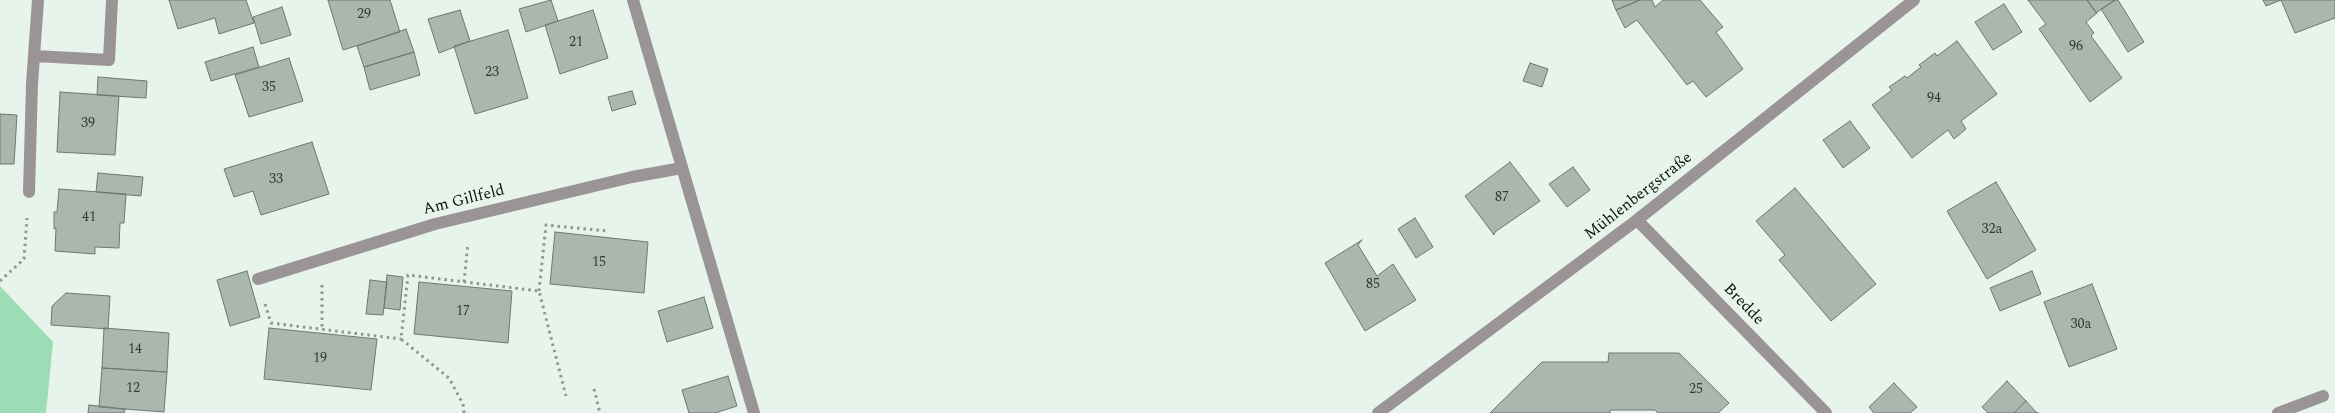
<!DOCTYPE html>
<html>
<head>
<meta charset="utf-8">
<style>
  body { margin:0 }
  canvas { display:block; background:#e7f4eb }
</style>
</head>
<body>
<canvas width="2335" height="413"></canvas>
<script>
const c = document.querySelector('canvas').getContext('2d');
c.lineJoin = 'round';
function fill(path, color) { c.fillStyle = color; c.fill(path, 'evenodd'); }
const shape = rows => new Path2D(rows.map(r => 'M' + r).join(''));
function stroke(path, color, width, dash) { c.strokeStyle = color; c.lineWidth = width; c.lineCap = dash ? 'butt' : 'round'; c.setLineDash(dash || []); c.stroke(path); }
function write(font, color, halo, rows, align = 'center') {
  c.font = font + ' Spectral,serif'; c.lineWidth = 5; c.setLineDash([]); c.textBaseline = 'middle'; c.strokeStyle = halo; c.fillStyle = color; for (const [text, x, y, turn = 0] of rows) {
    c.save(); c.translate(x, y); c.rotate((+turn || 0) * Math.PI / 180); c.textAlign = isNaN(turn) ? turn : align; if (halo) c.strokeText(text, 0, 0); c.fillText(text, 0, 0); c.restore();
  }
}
fill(shape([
  [0,286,53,342,46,413,0,413]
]), '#9dddb5');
const building = shape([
  [169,0,246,0,254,23,219,34,215,18,178,29,169,0],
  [328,0,390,0,400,32,343,50,328,0],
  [551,0,558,21,526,32,519,9,551,0],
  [1612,0,1640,0,1616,10,1612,0],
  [1640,0,1652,0,1655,7,1663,0,1700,0,1723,27,1716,32,1743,69,1706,97,1693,81,1687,85,1637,20,1625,28,1616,10,1640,0],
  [2028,0,2087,0,2097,13,2086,22,2094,33,2091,36,2122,78,2090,102,2039,29,2046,24,2028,0],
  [2087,0,2115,0,2096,13,2087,0],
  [2115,0,2118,0,2144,42,2128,52,2101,9,2115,0],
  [2263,0,2281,0,2266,6,2263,0],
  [2281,0,2335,0,2335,18,2295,33,2281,0],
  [2004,4,2022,32,1993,50,1975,22,2004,4],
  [282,7,291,35,261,44,253,17,282,7],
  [460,10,470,41,439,53,428,19,460,10],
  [593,10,608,58,560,74,545,25,593,10],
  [406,29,414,52,364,67,357,46,406,29],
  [508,30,528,98,475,114,454,46,508,30],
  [1957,41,1997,94,1961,121,1966,129,1954,139,1948,130,1912,158,1872,105,1892,90,1889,87,1905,76,1907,78,1921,67,1919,65,1935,53,1937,56,1957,41],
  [253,47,259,67,211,81,205,62,253,47],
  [414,52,420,75,370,90,364,67,414,52],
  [289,58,303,101,249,117,235,75,289,58],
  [1530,63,1548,69,1542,87,1523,81,1530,63],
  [98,77,147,81,146,98,97,95,98,77],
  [632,91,636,104,612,111,608,97,632,91],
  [60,92,119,96,115,155,57,152,60,92],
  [0,114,17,115,14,164,0,164,0,114],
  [1850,121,1870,148,1843,168,1823,140,1850,121],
  [312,142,329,194,261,215,253,191,234,197,224,169,312,142],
  [1510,162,1540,201,1495,232,1494,235,1465,196,1510,162],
  [1573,167,1590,190,1567,207,1549,184,1573,167],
  [98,173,143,177,141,196,96,192,98,173],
  [1996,182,2036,250,1987,279,1947,211,1996,182],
  [1795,188,1876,284,1831,321,1779,260,1785,255,1756,221,1795,188],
  [59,189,126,194,124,223,120,223,119,248,95,247,95,254,55,251,56,228,54,229,54,212,57,212,59,189],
  [1415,218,1433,247,1416,258,1398,229,1415,218],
  [555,232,648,242,644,293,550,284,555,232],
  [1362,240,1358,245,1377,276,1393,264,1416,300,1365,331,1325,263,1362,240],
  [247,271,260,317,230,326,217,280,247,271],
  [2032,271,2041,294,2000,311,1990,288,2032,271],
  [387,275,403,277,400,310,384,308,387,275],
  [370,280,387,282,383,315,366,314,370,280],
  [419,282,512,291,508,343,414,334,419,282],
  [2092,284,2117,349,2069,367,2044,302,2092,284],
  [66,293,110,296,108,329,51,325,52,306,66,293],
  [704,297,713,328,667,342,658,311,704,297],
  [104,328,169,333,167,372,102,368,104,328],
  [269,328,377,339,371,390,264,379,269,328],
  [1609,353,1679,353,1729,403,1718,413,1658,413,1655,410,1610,410,1610,413,1490,413,1542,362,1608,362,1609,353],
  [102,368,167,372,164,412,99,407,102,368],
  [728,376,737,406,715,413,689,413,682,390,728,376],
  [2007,381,2026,401,2014,413,1988,413,1982,407,2007,381],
  [1894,383,1917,407,1910,413,1874,413,1869,407,1894,383],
  [2026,401,2037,413,2039,413,2014,413,2026,401],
  [89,405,125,409,124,413,88,413,89,405]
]);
fill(building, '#aab7ae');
stroke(building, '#6c7870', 1);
stroke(shape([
  [0,281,24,259,27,218],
  [464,282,468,243],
  [322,285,322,329],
  [539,291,546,225,607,231],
  [265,304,271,323,401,339],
  [594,389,600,413],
  [464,413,463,404,449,378,401,339,408,275,539,291,566,396]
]), '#8e9790', 3, [2.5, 4]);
stroke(shape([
  [633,0,754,413],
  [35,56,109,60,112,0],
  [29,192,32,84,38,0],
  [1637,220,1826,413],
  [258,279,435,224,632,177,682,168],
  [1378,413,1637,220,1914,0],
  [2278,413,2323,396]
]), '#9b9496', 12);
write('14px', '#333934', null, [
  ["29",364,15],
  ["21",576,43],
  ["96",2076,47],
  ["23",492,73],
  ["35",269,88],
  ["94",1934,99],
  ["39",88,124],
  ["33",276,180],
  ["87",1502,198],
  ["41",89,218],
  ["32a",1992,230],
  ["15",599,263],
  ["85",1373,285],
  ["17",463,312],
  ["30a",2081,325],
  ["14",135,350],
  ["19",320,359],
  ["12",133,389],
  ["25",1696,390]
]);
write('16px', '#0b0f0c', '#e7f4eb', [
  ["Mühlenbergstraße",1639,197,-38],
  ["Am Gillfeld",464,201,-14],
  ["Bredde",1743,305,46]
]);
</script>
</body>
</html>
